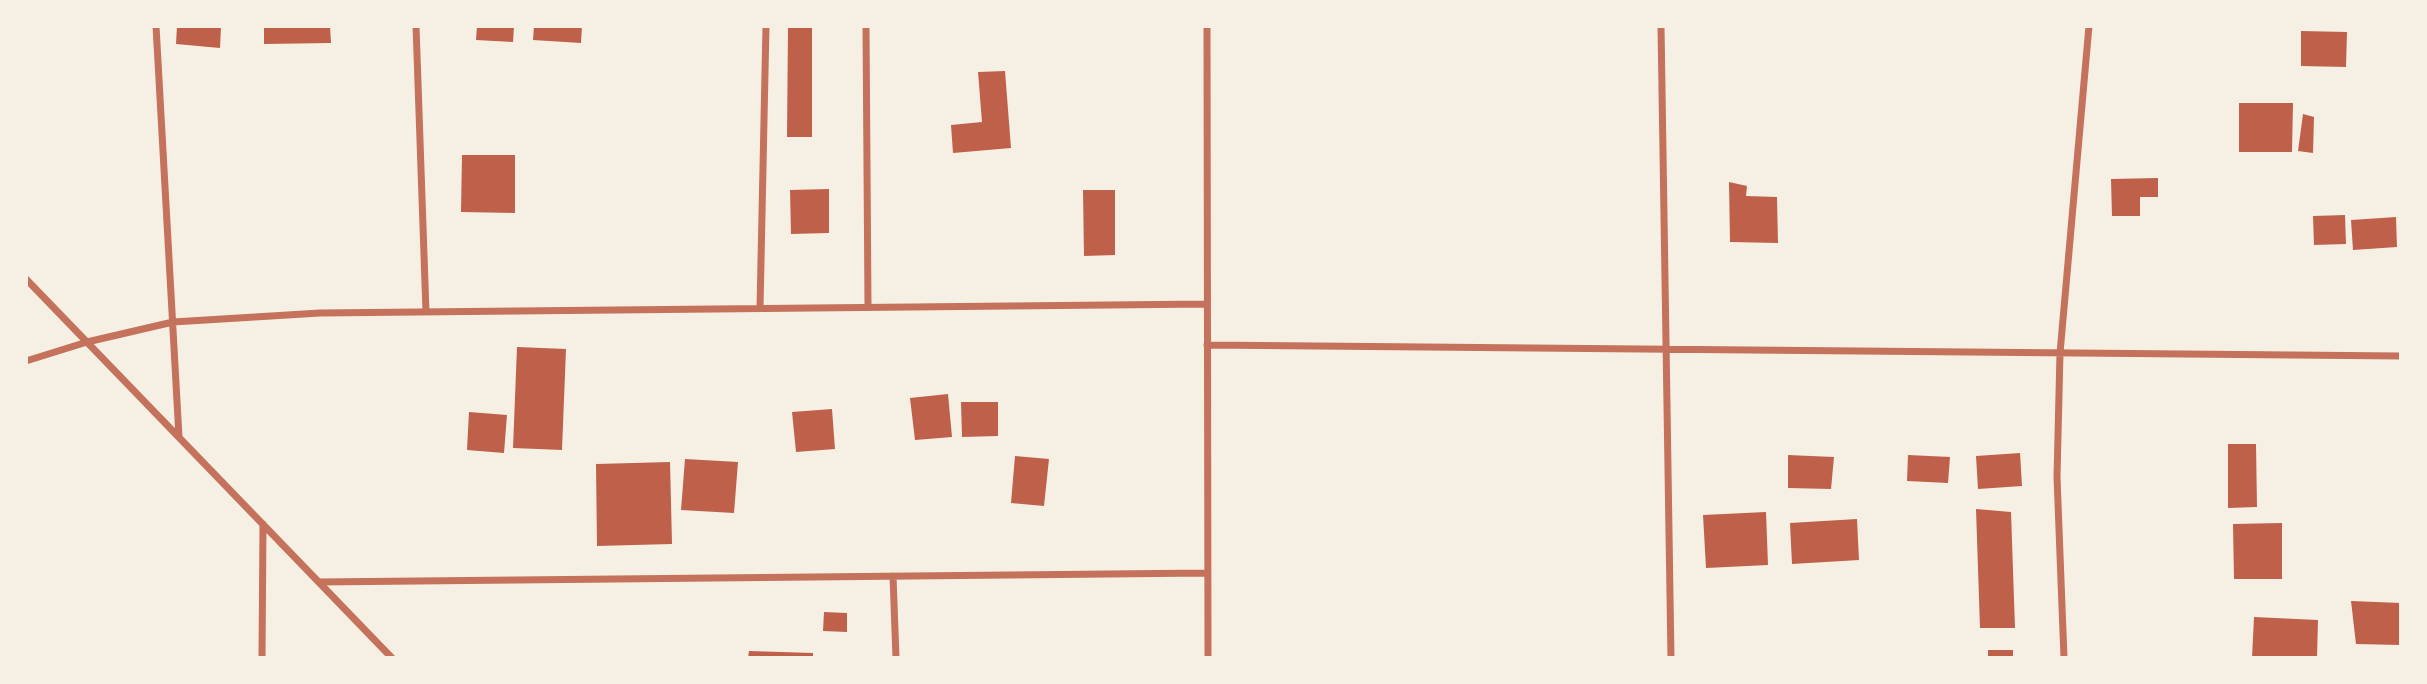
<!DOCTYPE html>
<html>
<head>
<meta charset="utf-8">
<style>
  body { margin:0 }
  #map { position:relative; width:2427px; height:684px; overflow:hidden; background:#f6efe4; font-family:Lato,sans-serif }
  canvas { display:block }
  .frame { position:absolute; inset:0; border:28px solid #f6efe4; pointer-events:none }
</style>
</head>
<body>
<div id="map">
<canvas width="2427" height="684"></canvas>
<div class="frame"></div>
</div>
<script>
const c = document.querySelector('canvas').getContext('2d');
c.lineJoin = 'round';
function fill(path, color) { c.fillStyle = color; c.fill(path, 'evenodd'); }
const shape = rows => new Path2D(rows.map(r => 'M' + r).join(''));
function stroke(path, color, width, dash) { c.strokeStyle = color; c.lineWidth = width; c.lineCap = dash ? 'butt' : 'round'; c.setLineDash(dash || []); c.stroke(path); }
fill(shape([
  [177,26,221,26,220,48,176,44],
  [264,26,330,26,331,43,264,44],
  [477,26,514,26,513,42,476,40],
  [534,26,582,26,581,43,533,40],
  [788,26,812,26,812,137,787,137],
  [2301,31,2347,32,2346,67,2301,66],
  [1005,71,1011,148,953,153,951,125,982,122,978,72],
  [2239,103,2293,103,2292,152,2239,152],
  [2303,114,2314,117,2313,153,2298,151],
  [462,155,515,155,515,213,461,212],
  [2158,178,2158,197,2140,197,2140,216,2112,216,2111,179],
  [1729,182,1747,186,1746,196,1777,197,1778,243,1730,242],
  [829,189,829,233,791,234,790,190],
  [1083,190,1115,190,1115,255,1084,256],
  [2345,215,2346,244,2314,245,2313,216],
  [2396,217,2397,247,2353,250,2351,220],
  [517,347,566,349,562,450,513,448],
  [948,394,952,437,915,440,910,398],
  [961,402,998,402,998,436,962,437],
  [832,409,835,449,796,452,792,412],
  [469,412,507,415,504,453,467,450],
  [2228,444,2256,444,2257,507,2228,508],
  [2020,453,2022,486,1978,489,1976,456],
  [1788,455,1834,457,1831,489,1788,488],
  [1908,455,1950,457,1948,483,1907,481],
  [1015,456,1049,459,1044,506,1011,503],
  [685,459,738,462,734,513,681,510],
  [670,462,672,544,597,546,596,464],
  [1976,509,2011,512,2015,628,1980,628],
  [1766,512,1768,565,1706,568,1703,515],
  [1857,519,1859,560,1792,564,1790,523],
  [2282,523,2282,579,2234,579,2233,524],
  [2351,601,2401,603,2400,645,2356,644],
  [824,612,847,613,847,632,823,631],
  [2254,617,2318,620,2317,658,2252,658],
  [1988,650,2013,650,2013,658,1988,658],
  [749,651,813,653,813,658,748,658]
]), '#bf614a');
stroke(shape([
  [156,26,179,437],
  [416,26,426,312],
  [866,26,868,307],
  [1207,26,1208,658],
  [1661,26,1671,658],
  [26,279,392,658],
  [760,308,766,26],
  [1207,345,2401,356],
  [26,361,87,342,173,322,320,313,1207,304],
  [893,576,896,658],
  [319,582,1207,573],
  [262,658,263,524],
  [2064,658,2057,477,2060,353,2089,26]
]), '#c5725c', 7);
</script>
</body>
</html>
